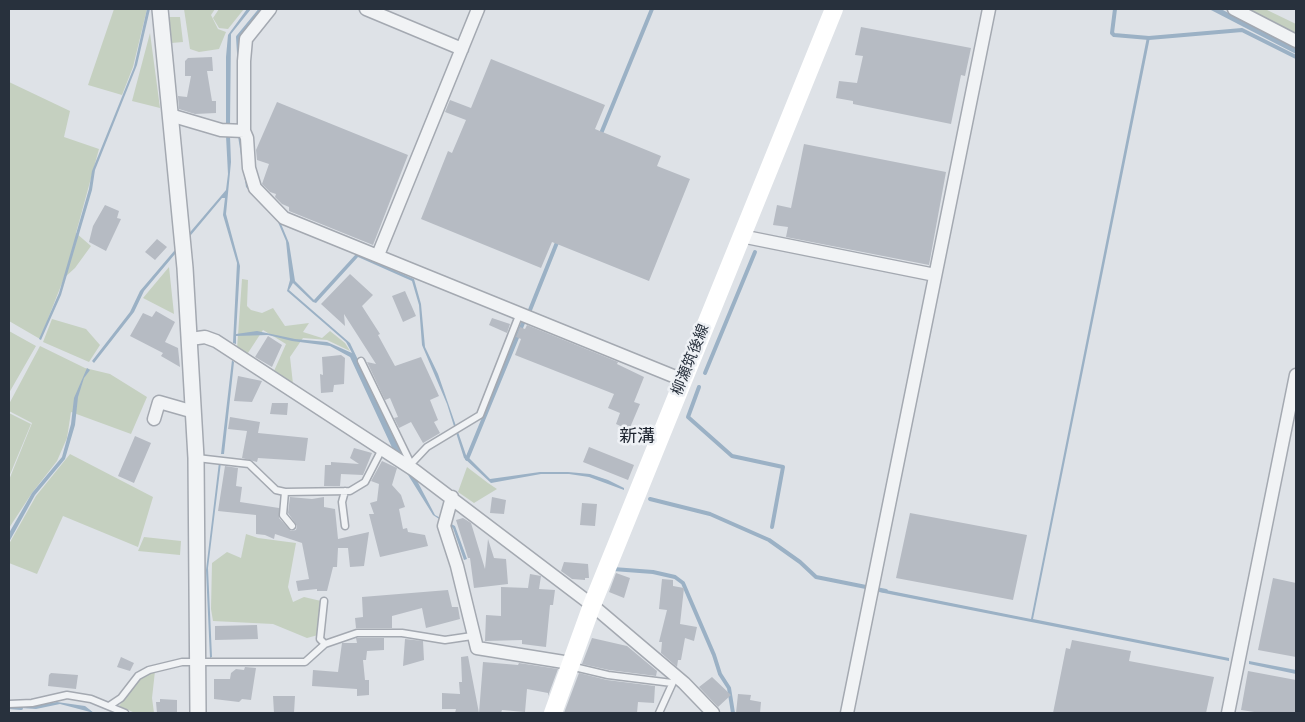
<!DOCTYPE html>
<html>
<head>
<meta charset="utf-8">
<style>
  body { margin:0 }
  #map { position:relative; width:1305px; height:722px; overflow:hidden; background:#dee2e7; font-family:"DejaVu Sans",sans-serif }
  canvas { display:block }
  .frame { position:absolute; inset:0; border:10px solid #28313d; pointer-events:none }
</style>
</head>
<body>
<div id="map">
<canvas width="1305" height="722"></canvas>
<div class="frame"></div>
</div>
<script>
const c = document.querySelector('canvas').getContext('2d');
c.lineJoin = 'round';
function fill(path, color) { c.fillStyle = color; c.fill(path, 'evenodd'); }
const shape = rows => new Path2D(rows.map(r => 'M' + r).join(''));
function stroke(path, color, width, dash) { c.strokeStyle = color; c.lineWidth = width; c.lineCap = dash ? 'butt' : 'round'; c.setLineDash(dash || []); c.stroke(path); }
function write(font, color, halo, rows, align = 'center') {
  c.font = font + ' "DejaVu Sans","Noto Sans JP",sans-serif'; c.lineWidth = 5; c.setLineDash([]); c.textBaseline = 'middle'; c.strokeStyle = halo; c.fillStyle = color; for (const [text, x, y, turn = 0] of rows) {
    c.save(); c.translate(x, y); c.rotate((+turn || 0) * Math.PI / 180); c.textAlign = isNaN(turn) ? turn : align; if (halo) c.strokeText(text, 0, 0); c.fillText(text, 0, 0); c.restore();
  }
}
fill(shape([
  [114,9,147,9,133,67,122,95,88,85],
  [184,9,215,9,211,15,218,29,226,32,219,49,199,52,190,49],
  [219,9,244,9,228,29,219,28,213,18],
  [1236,9,1265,9,1296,24,1296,40],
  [168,17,180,17,183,42,171,43],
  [150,33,160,108,132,101],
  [9,82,70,111,64,137,99,149,76,233,91,246,75,268,64,278,40,339,9,321],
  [169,267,174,314,143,298],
  [242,279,248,280,247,306,251,310,262,313,273,308,285,326,309,323,303,332,322,338,330,331,345,343,350,351,327,340,303,338,290,357,293,384,274,371,286,344,263,330,246,356,237,349],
  [52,319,86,329,100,345,89,362,43,342],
  [9,331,36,346,9,393],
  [40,346,85,368,110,374,147,397,131,434,71,412,67,438,57,461,32,493,9,528,9,480,32,423,9,411,9,404],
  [9,413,31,424,9,477],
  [70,454,153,497,138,547,63,516,37,574,9,563,9,544,36,496],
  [467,467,488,483,497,489,474,503,458,492],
  [246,534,258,538,296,543,288,587,293,602,304,597,321,601,318,635,307,638,273,624,213,621,211,609,212,563,227,552,241,558],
  [144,537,181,541,180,555,138,551],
  [155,671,152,698,154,713,135,713,119,706,142,677]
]), '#c5d0c0');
fill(shape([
  [147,9,150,9,137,65,95,170,92,190,61,295,41,340,39,339,59,293,89,189,92,171,134,67],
  [247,9,251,9,231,34,230,125,226,125,226,57,228,35],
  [1209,9,1221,9,1296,48,1296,54],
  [1147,37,1150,37,1033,619,1229,658,1229,661,879,592,881,589,1031,619],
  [226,136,230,136,231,162,226,214,240,266,236,334,257,331,295,339,327,342,352,353,346,342,287,291,290,280,286,241,278,222,246,187,238,136,241,136,247,181,279,219,289,243,295,281,314,300,356,254,414,279,421,304,425,347,438,374,466,455,490,479,540,472,568,472,590,474,608,480,624,488,624,490,589,477,569,474,541,474,491,483,464,458,447,404,422,345,419,305,412,281,358,257,316,303,313,302,293,283,289,290,350,343,402,452,435,515,455,526,467,559,464,560,453,528,433,515,395,454,350,357,330,346,292,341,268,335,236,336,236,344,233,343,237,263,223,215,225,198,222,198,144,291,134,312,94,363,92,361,130,312,140,291,226,190,228,174],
  [232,360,234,362,224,454,221,454],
  [87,368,90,370,84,378,78,397,75,425,65,459,35,495,9,542,9,533,32,493,62,457,71,424,74,398],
  [219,462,221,462,208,568,212,657,210,658,206,570],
  [1249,661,1296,670,1296,674,1249,664],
  [57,702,85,706,94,713,60,704,36,709,21,708]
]), '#9bb1c5');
stroke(shape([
  [1115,9,1112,33,1114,35,1149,38,1242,30,1296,57],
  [239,53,238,37,261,9],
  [600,136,652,9],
  [530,310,558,240],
  [705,373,755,252],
  [699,387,688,417,732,456,783,467,772,527],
  [467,459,523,323],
  [650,499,710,514,769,540,800,562,816,577,886,591],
  [613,569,653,572,675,577,683,583,714,655,720,674,729,688,733,713],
  [9,707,21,708]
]), '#9bb1c5', 4);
fill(shape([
  [861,27,971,48,965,76,961,75,951,124,853,104,853,101,836,98,839,81,857,83,863,56,855,55],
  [212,57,213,71,207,71,212,101,216,101,216,113,195,114,179,109,178,96,187,97,191,76,185,76,185,61,188,58],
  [491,59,605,105,595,129,661,156,657,166,690,179,649,281,552,242,541,268,421,219,448,151,452,153,466,120,445,112,450,100,471,108],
  [277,102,408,155,373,245,289,211,289,207,282,204,275,197,276,194,270,192,262,184,269,164,257,160,256,150],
  [804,144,946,172,929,265,786,237,788,227,773,225,777,205,791,208],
  [105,205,119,211,117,218,121,219,106,251,89,242,93,226],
  [157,239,167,247,155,260,145,252],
  [350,274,373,295,362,306,380,334,378,335,395,366,421,357,439,396,430,400,438,420,434,422,440,433,423,443,411,422,399,428,394,418,398,417,390,398,385,400,367,362,376,364,344,314,345,326,321,304],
  [405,291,416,316,403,322,392,296],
  [156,311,175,322,165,342,178,348,180,367,161,356,163,353,130,336,143,313,152,317],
  [492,318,510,324,507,333,489,325],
  [527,325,618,362,617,364,644,377,634,402,640,404,629,430,616,424,620,413,608,408,614,394,515,355,521,339,516,337,520,327,525,329],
  [268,336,282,345,272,367,255,357],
  [341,355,345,358,344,384,334,385,333,392,321,393,320,374,323,375,322,357],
  [238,376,262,381,252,402,234,401],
  [272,403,288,403,287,415,270,414],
  [230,417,260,422,258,433,308,438,305,461,258,458,257,462,242,458,247,431,228,429],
  [135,436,151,443,134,483,118,476],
  [589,447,634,465,628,480,583,462],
  [354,448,372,453,363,475,341,474,340,486,324,486,325,465,331,465,331,462,359,464,350,458],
  [382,461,397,468,392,485,401,495,405,507,399,509,403,529,407,528,408,532,425,535,428,546,380,557,369,514,374,514,370,503,377,501,379,484,371,481],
  [225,466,238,468,236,486,242,487,240,502,279,508,279,518,291,531,296,530,297,526,288,513,290,497,312,499,324,497,324,507,335,509,338,539,369,532,364,566,350,567,348,548,338,548,337,567,333,567,327,591,317,591,317,589,298,591,296,581,309,579,302,543,275,534,274,539,265,535,256,534,256,515,218,511],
  [492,497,506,500,504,514,490,513],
  [582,503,597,504,595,526,580,525],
  [910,513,1027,535,1013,600,896,578],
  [463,518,471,523,485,569,488,539,494,558,506,559,508,584,474,588,470,558,468,558,456,520],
  [564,562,588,564,589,578,585,578,585,580,572,579,561,571],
  [616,573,630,578,624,598,609,592],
  [530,574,541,576,539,589,555,590,553,605,550,605,546,647,522,644,522,640,485,641,486,615,501,616,501,587,528,588],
  [1273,578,1296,583,1296,657,1258,650],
  [662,579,673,580,673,586,684,588,680,624,697,627,694,641,685,638,681,660,678,660,677,667,661,653,662,642,659,642,667,610,659,609],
  [448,590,452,607,458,607,460,619,426,628,422,608,392,616,392,628,356,628,355,618,363,617,362,597],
  [257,625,258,639,215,640,215,626],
  [356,638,384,638,384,650,367,651,366,660,363,660,365,680,369,680,369,695,357,696,357,689,312,686,313,670,338,672,342,643,357,643],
  [592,638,627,646,657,671,656,676,609,670,582,664],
  [405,639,423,641,424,660,403,666],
  [1072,640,1131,651,1129,661,1214,677,1206,713,1053,713,1066,648,1070,649],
  [468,656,479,713,455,713,456,709,442,709,442,693,460,694,459,682,462,682,461,657],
  [121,657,134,663,130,671,117,667],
  [483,662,518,665,519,663,558,669,548,696,548,693,527,689,525,712,502,710,501,713,479,713],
  [245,667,256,668,251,700,242,699,239,702,214,699,214,679,230,679,231,673,236,669,244,670],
  [1248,671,1296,680,1296,713,1261,713,1241,710],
  [51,673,78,675,76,689,48,686,49,675],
  [579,673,607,680,655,686,654,703,638,702,637,713,564,713],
  [712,677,731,695,718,707,699,687],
  [738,694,751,695,750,700,761,702,760,713,736,713],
  [273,696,295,696,294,713,274,713],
  [160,699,177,700,177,713,157,713,156,702,160,702]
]), '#b6bbc3');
const service = shape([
  [361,361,412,466],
  [197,458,249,464,276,490,285,492,350,491,365,482,382,449],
  [411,464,427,447,480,415,520,313],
  [345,491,342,502,345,526],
  [285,492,283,515,292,526],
  [324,601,320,639,325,644],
  [570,666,608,675,672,683],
  [9,704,32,703,67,695,91,699,125,713],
  [109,706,121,698,138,676,149,670,182,662,305,662,325,644,357,633,402,633,445,640,472,636],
  [659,713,674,680]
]);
const minor = shape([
  [270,9,246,39,244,61,244,131,247,138,249,168,255,188,284,218,683,380],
  [366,9,462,49],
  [1234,9,1296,41],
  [170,115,221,130,244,131],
  [741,236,935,275],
  [378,255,478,9],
  [190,339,205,337,216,341,414,470,592,605,684,683,713,713],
  [154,419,159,402,194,412],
  [452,497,444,526,457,566,477,648,570,663],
  [847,713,989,9],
  [1228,713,1296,375]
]);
const tertiary = shape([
  [160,9,185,268,196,458,198,713]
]);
stroke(service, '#a4a9b1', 9);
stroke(minor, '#a4a9b1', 15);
stroke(tertiary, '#a4a9b1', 18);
stroke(service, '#f1f3f5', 6);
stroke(minor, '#f1f3f5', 12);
stroke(tertiary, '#f1f3f5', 15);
stroke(shape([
  [553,713,592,605,834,9]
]), '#fff', 18);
write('15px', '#28313d', '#eef1f5', [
  ["柳瀬筑後線",691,360,-68]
]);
write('18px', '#1b222d', '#eef1f5', [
  ["新溝",637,437]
]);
</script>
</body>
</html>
